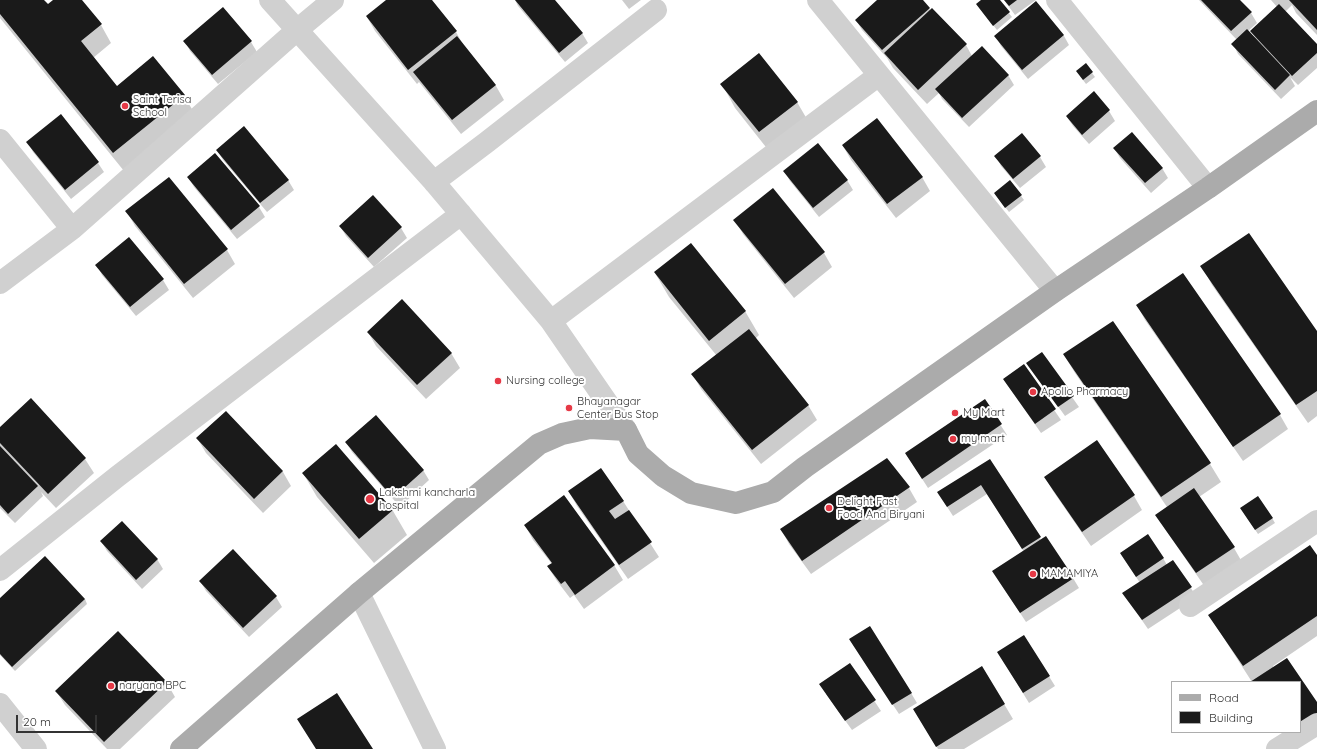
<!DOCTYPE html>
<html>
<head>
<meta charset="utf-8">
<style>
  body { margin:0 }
  #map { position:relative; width:1317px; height:749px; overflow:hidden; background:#fff; font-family:Quicksand,sans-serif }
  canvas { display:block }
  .legend { position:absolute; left:1171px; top:681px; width:130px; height:52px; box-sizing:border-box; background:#fff; border:1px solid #adadad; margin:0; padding:5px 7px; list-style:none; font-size:12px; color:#333 }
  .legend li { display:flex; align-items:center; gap:8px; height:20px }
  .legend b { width:20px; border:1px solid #adadad }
  .scale { position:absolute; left:16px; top:715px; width:81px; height:18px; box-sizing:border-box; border:2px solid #333; border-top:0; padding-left:5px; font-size:12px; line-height:14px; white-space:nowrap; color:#333; -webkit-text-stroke:3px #fff; paint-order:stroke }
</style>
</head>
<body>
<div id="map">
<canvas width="1317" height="749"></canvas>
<ul class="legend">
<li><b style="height:5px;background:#ababab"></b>Road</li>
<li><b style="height:11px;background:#1a1a1a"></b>Building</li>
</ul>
<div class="scale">20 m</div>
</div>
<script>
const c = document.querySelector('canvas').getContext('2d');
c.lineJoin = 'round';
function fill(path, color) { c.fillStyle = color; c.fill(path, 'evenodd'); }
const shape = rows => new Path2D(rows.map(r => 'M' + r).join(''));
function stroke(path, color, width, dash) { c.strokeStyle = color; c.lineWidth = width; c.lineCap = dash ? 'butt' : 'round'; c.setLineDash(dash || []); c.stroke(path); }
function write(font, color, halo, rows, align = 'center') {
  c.font = font + ' Quicksand,sans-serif'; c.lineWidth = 4; c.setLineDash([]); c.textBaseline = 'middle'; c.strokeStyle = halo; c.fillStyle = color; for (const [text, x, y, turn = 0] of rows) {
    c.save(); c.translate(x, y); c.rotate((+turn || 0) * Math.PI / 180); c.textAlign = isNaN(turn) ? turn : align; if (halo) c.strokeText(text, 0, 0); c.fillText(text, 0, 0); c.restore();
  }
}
fill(shape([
  [0,0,43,0,48,6,55,0,81,0,101,25,111,43,93,58,117,87,153,58,184,96,195,114,124,171,0,18],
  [387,0,430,0,456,32,464,46,496,86,504,100,461,134,419,82,417,84,375,31,367,17],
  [515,0,554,0,582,33,588,43,565,62,518,6],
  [622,0,641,0,629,9],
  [878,0,922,0,931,11,966,45,972,56,1008,75,1014,85,969,127,942,99,939,93,927,104,893,68,887,58,862,30,856,20],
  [982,0,998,0,1012,17,997,30,977,5],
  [1004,0,1036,0,1015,15],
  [1199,0,1239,0,1251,13,1257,23,1248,31,1256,39,1251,31,1277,7,1271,0,1317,0,1317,35,1296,13,1292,5,1285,12,1317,46,1317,68,1298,85,1290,77,1295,86,1281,99,1238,54,1233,44,1237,40],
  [1036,2,1064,36,1069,45,1028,79,1001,46,996,36],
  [223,9,251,42,257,52,218,84,190,51,185,41],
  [1092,73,1095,77,1086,84,1080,76],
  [722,84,797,102,811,126,773,156,735,108],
  [1093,93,1109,111,1115,121,1089,144,1073,126,1067,117],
  [61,116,98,163,104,172,71,199,33,152,28,142],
  [1022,134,1040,157,1046,167,1020,188,1001,166,996,156],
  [843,146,922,177,930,191,896,218,851,160],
  [1114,148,1162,168,1168,178,1151,193,1120,158],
  [217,150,288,180,294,190,267,212,223,160],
  [215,155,259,207,265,217,237,239,194,187,188,177],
  [784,171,847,180,853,190,819,217,790,181],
  [169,178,227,250,235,264,193,298,135,226,127,212],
  [1010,181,1024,200,1009,212,995,194],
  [773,189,824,253,832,267,794,298,743,234,735,220],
  [373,196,401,228,407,238,374,267,346,236,340,226],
  [129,239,163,280,169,290,136,316,102,275,97,265],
  [1202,266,1317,333,1317,416,1308,423,1212,285],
  [655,273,745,311,759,335,755,339,808,405,817,420,761,464,701,389,693,375,717,356,669,297],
  [1183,274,1280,415,1288,429,1243,461,1145,320,1137,305],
  [1112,322,1210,464,1221,482,1199,497,1234,548,1242,562,1205,587,1165,529,1157,515,1167,507,1075,373,1064,355],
  [368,332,451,353,460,368,426,399,376,346],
  [1041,353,1079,407,1065,416,1027,363],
  [1024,366,1061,420,1041,433,1004,380],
  [985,401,1007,435,928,488,906,454],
  [226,412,283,472,291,486,263,513,206,453,197,438],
  [0,428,85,459,94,473,56,508,41,492,43,496,15,523,0,508],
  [346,442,423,470,429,480,400,507,352,452],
  [336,445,393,511,407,535,374,563,317,497,303,473],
  [887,459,909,488,917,502,811,574,789,544,781,529],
  [989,460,1041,540,1073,578,1079,588,1026,622,999,581,1024,552,987,494,953,516,944,502],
  [1045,477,1134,496,1142,510,1091,546,1053,491],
  [569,492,623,501,659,557,628,579,577,506],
  [564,496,614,565,623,580,584,609,574,595,570,598,557,581,548,567,552,564,533,540,525,525],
  [1244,513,1272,518,1275,523,1258,534],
  [101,541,157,559,163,569,142,589,107,551],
  [233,551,276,597,282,607,249,637,206,591,200,581],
  [1121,554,1163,558,1167,565,1172,561,1197,597,1148,629,1123,593,1140,583],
  [1317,556,1317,636,1273,666,1274,668,1287,659,1317,704,1317,726,1300,732,1300,682,1252,682,1209,615],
  [0,599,85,599,87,604,15,671,0,655],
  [118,632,167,683,175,697,120,749,107,749,65,705,56,691],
  [1024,636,1055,686,1029,703,1004,662],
  [850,640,911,693,917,703,899,714],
  [850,664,881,711,852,730,826,694],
  [982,667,1013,719,964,749,938,749,922,723]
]), '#0003');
fill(shape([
  [0,0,44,0,48,4,53,0,82,0,102,24,81,41,117,86,153,56,185,95,113,153,0,14],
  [386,0,432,0,457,31,408,70,366,16],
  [515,0,555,0,583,33,559,53],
  [877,0,923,0,930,8,882,50,855,20],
  [981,0,1000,0,1010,12,993,26,976,4],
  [1004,0,1017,0,1009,6],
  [1201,0,1240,0,1252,12,1231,31],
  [1289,0,1317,0,1317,30],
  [1036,1,1064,35,1022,70,994,36],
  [1279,4,1317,44,1317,53,1292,76,1250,31],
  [223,7,252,41,212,75,183,41],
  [932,8,967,44,918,90,884,53],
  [1247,29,1290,75,1275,90,1231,44],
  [457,36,496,85,452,120,413,72],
  [982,46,1009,75,962,118,935,89],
  [759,53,798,102,759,132,720,84],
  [1086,63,1093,72,1083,80,1076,71],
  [1094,91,1110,110,1082,135,1066,116],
  [61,114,99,162,65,190,26,142],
  [877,118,923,177,887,204,842,145],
  [244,126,289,180,260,203,216,150],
  [1132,132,1163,168,1145,183,1113,148],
  [1022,133,1041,156,1013,179,994,156],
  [818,143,848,180,813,208,783,171],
  [215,153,260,206,231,230,187,177],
  [169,177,228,249,184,284,125,211],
  [1010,180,1022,195,1005,208,994,193],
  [773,188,825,252,785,284,733,220],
  [373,195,402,227,368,258,339,226],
  [1249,233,1317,331,1317,391,1296,405,1200,266],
  [129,237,164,279,130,307,95,265],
  [691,243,746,311,709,341,654,272],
  [1183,273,1281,414,1233,447,1136,305],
  [402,299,452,353,417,385,367,332],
  [1113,321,1211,463,1161,497,1063,354],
  [749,329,809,405,752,450,691,374],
  [1042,352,1074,396,1058,407,1026,363],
  [1024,364,1056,409,1035,424,1003,379],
  [31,398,86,458,48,494,0,443,0,427],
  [985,399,1002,424,922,479,905,453],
  [226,411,283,471,254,499,196,438],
  [376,415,424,470,393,498,345,442],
  [1097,440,1135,495,1082,532,1044,477],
  [336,444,393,510,359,539,302,473],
  [0,446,38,486,8,514,0,505],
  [887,458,910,487,802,561,780,529],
  [990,459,1041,537,1022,549,981,485,947,507,937,492],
  [601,468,624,501,609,511,615,519,629,510,652,542,619,565,568,491],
  [1194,488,1235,547,1196,573,1155,515],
  [564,495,615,565,575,595,565,581,561,584,547,566,552,563,524,525],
  [1258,496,1273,518,1255,530,1240,508],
  [122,521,158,559,136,580,100,541],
  [1148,534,1164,558,1136,577,1120,553],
  [1046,536,1074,578,1020,613,992,571],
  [1310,545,1317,555,1317,616,1243,666,1208,615],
  [233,549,277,596,243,628,199,581],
  [45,556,85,599,12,667,0,654,0,598],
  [1173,560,1192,587,1142,620,1122,593],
  [870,626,912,693,892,705,849,639],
  [118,631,167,682,104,742,55,691],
  [1024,635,1050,676,1023,693,997,652],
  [1287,658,1317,702,1317,713,1300,724,1300,682,1250,682],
  [850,663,876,700,845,721,819,684],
  [982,666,1005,704,936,747,913,709],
  [337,693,373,749,316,749,297,719]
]), '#1a1a1a');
stroke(shape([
  [270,0,434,182,551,321,626,430],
  [818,0,1055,291],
  [1057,0,1208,188],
  [0,140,72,229],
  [434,182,487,142,656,10],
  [0,283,72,229,297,30,333,0],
  [551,321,879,75],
  [0,570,118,476,461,214],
  [359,593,435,749],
  [1190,606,1317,521],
  [0,704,36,749],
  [1277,749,1317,724]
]), '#d0d0d0', 22);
stroke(shape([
  [181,749,359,593,539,444,562,434,590,428,626,430,638,454,663,476,691,493,736,503,773,492,805,467,1055,291,1208,188,1317,111]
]), '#ababab', 22);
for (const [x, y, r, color] of [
  [125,106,4,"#e63946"],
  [498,381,4,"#e63946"],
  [1033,392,4,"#e63946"],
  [569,408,4,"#e63946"],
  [955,413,4,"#e63946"],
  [953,439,4,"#e63946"],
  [370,499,5,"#e63946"],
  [829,508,4,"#e63946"],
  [1033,574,4,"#e63946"],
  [111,686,4,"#e63946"]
]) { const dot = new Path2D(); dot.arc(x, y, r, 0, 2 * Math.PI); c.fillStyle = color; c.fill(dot); stroke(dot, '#fff', 1.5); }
write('11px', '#333', '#fff', [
  ["Saint Terisa",133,100],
  ["School",133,113],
  ["Nursing college",506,381],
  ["Apollo Pharmacy",1041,392],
  ["Bhayanagar",577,402],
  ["Center Bus Stop",577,415],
  ["My Mart",963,413],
  ["my mart",961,439],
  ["Lakshmi kancharla",379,493],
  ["hospital",379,506],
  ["Delight Fast",837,502],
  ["Food And Biryani",837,515],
  ["MAMAMIYA",1041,574],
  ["naryana BPC",119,686]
], 'left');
</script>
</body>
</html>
